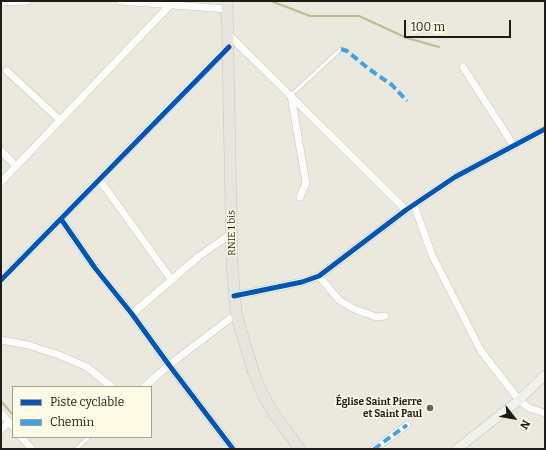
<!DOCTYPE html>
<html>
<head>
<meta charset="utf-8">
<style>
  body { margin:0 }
  #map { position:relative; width:546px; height:450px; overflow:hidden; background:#ebe9de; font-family:Bitter,serif }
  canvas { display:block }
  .frame { position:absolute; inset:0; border:2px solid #1d1c15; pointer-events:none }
  .legend { position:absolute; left:12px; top:386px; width:140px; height:52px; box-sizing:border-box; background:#fdfbe6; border:1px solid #a3a292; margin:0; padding:5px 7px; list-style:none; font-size:12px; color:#1d1c15 }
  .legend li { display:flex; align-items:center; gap:8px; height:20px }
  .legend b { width:20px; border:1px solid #a3a292 }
  .north { position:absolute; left:494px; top:398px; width:40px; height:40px; -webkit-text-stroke:3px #fdfbe6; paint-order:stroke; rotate:121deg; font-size:11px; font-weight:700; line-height:16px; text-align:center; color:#1d1c15 }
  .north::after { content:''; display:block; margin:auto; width:14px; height:18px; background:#1d1c15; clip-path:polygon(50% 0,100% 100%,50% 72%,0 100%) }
  .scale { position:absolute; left:404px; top:20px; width:107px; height:18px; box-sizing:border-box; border:2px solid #1d1c15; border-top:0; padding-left:5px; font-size:12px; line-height:14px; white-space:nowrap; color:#1d1c15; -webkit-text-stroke:3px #fdfbe6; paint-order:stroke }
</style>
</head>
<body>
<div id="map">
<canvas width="546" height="450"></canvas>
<div class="frame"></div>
<ul class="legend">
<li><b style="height:5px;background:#0057b8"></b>Piste cyclable</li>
<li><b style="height:5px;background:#3da2ea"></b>Chemin</li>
</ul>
<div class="north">N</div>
<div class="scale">100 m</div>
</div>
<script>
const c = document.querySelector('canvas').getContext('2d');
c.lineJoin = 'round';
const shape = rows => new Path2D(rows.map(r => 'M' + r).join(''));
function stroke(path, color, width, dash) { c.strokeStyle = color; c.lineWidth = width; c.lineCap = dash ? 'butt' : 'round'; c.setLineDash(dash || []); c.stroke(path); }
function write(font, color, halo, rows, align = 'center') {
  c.font = font + ' Bitter,serif'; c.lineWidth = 3; c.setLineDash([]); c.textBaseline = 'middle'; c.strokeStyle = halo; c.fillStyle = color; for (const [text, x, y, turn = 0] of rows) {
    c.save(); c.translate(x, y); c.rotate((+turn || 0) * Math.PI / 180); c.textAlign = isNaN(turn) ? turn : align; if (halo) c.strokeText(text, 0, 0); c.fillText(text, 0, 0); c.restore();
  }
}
stroke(shape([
  [271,1,310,16,359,16,407,38,439,47],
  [1,401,13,415]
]), '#c1ba8e', 2);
const lane = shape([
  [290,96,341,49],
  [76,449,89,437]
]);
const street = shape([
  [120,1,227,9],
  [1,2,27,1],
  [228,34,406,210],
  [463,67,514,146],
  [7,71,60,120],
  [291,96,306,183,300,197],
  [1,151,16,166],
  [99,179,171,279],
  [1,182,170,5],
  [414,205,432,255,481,351,519,400,529,408,545,413],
  [61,219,95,268,132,314,169,365,233,449],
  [319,276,339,300,354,309,376,317,385,316],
  [1,280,228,47],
  [234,296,302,282,319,276,406,210,455,177,545,129],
  [132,314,198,257,232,233],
  [1,340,28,345,59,355,87,367,112,387],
  [144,387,169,365,236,314],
  [1,413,13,427],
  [1,429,9,423],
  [21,437,32,449],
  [374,449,407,425]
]);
const secondary = shape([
  [457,449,519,400,545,375]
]);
const primary = shape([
  [227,1,232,263,236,314,254,374,263,395,274,414,300,449]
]);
stroke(lane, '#c6c5bc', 4.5);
stroke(street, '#c6c5bc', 8);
stroke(secondary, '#c6c5bc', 10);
stroke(primary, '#c6c5c0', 12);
stroke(lane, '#fcfcfa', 3.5);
stroke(street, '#fcfcfa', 7);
stroke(secondary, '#f1f1ec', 9);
stroke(primary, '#e7e6de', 11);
stroke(shape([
  [341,49,347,51,369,69,392,85,407,101],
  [374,449,407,425]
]), '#3da2ea', 4, [8, 4]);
stroke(shape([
  [61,219,95,268,132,314,169,365,233,449],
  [1,280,229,47],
  [234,296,302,282,319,276,406,210,455,177,545,129]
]), '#0057b8', 5);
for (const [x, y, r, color] of [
  [430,408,4,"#65645b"]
]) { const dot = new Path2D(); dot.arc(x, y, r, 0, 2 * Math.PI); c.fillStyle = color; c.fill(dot); stroke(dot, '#fdfbe6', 1.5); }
write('10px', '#1d1c15', '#fdfbe6', [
  ["RNIE 1 bis",232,233,-91]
]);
write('bold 10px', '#1d1c15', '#fdfbe6', [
  ["Église Saint Pierre",422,402],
  ["et Saint Paul",422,414]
], 'right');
</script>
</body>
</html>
